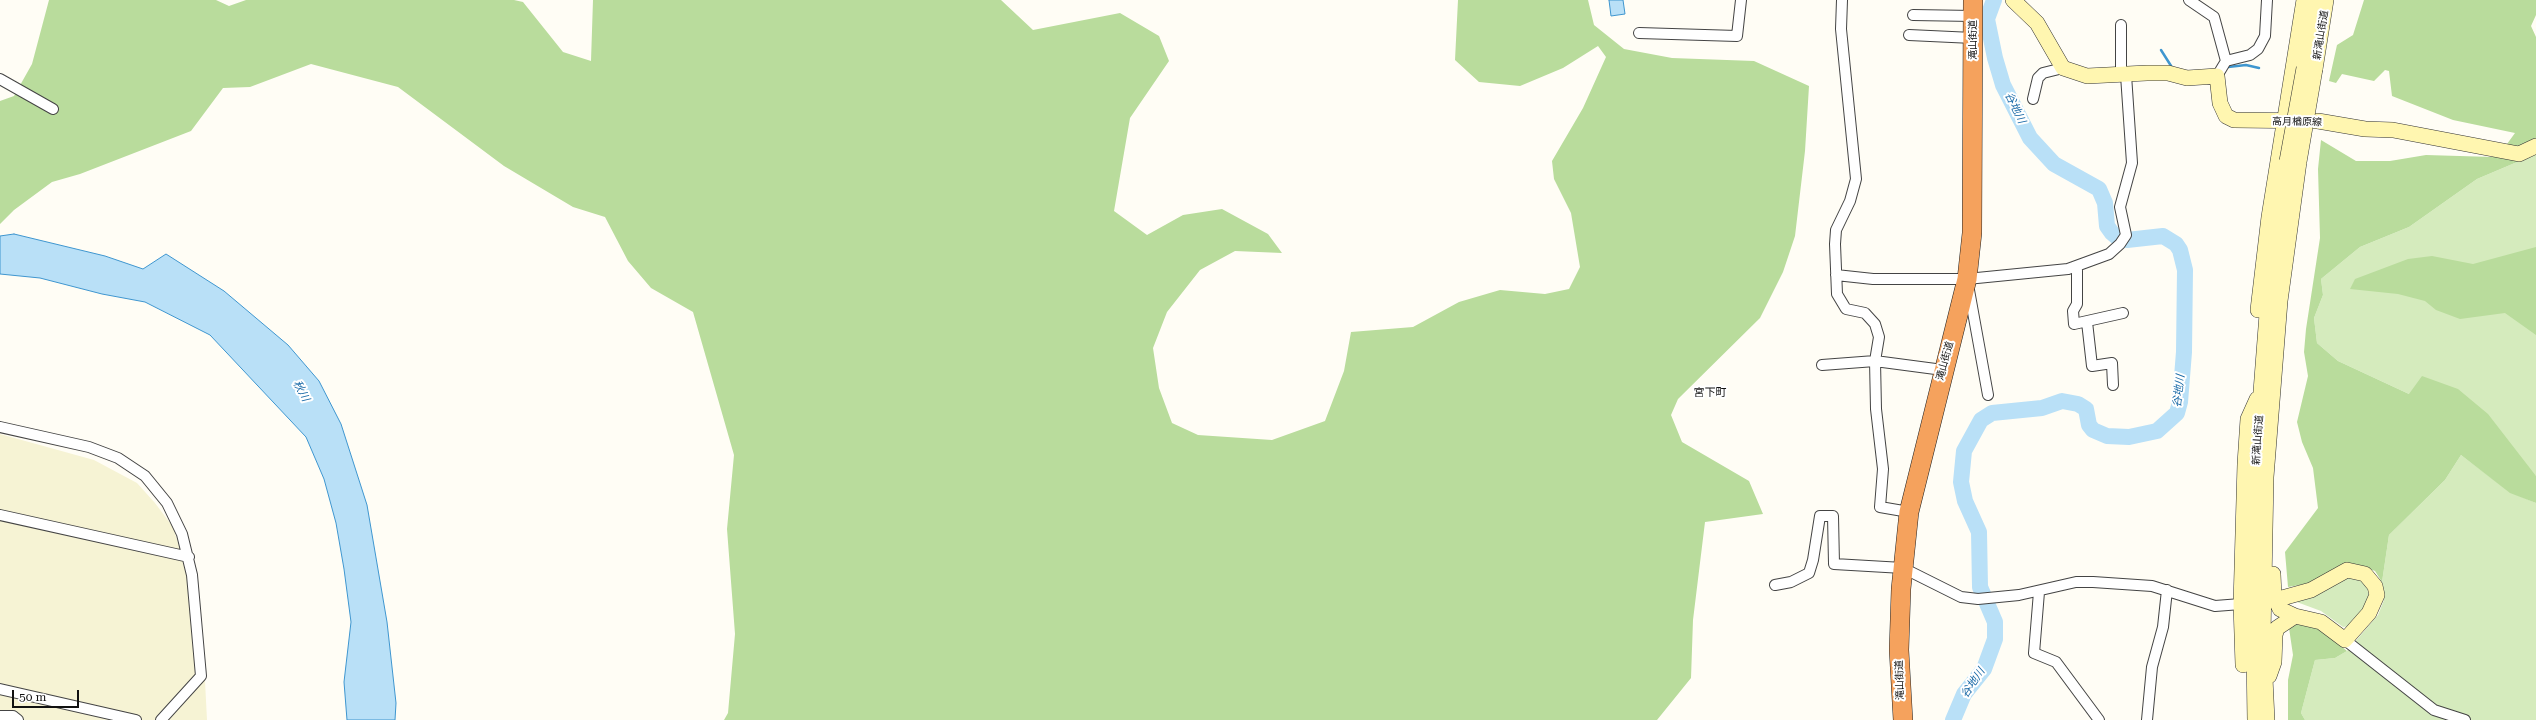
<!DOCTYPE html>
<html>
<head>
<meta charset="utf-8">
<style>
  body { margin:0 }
  #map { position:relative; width:2536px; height:720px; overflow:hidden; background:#fffdf5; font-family:"Roboto Serif",serif }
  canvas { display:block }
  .scale { position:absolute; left:12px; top:690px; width:67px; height:18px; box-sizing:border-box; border:2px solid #111; border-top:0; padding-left:5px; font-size:12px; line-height:14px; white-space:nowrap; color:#111; -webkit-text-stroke:3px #fff; paint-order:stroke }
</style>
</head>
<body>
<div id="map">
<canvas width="2536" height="720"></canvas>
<div class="scale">50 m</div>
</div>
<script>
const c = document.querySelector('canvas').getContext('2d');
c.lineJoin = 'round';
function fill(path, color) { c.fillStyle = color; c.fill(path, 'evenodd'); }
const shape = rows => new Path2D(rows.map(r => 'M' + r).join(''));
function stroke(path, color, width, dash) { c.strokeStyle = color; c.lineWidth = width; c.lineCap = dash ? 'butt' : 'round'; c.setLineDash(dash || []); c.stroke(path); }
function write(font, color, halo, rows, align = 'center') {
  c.font = font + ' "Roboto Serif","Noto Sans JP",serif'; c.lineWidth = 4; c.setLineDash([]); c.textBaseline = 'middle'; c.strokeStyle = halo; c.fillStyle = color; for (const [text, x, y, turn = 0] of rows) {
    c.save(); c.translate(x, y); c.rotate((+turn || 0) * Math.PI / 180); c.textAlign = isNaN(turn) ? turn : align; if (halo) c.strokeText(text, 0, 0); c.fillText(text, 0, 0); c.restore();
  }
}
fill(shape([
  [0,434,94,460,137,483,155,503,173,527,188,574,196,658,205,681,207,720,24,720,18,714,0,712]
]), '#f6f3d4');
fill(shape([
  [2536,154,2536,476,2409,394,2338,361,2317,343,2314,318,2323,295,2321,279,2360,247,2409,227,2477,179],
  [2461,455,2510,492,2536,503,2536,720,2305,720,2301,713,2315,660,2335,658,2347,651,2378,615,2384,600,2382,582,2389,535,2445,480],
  [2356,575,2367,585,2370,598,2368,607,2349,626,2343,627,2321,611,2294,601,2342,577]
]), '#d5ebbd');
fill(shape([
  [49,0,216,0,229,6,246,0,514,0,523,2,563,52,591,61,593,0,1001,0,1033,30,1120,13,1159,36,1169,61,1130,118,1114,211,1147,235,1183,215,1222,209,1268,234,1282,253,1235,251,1200,270,1167,312,1153,348,1159,388,1172,423,1198,435,1272,440,1325,421,1344,371,1351,332,1413,327,1459,302,1500,290,1545,294,1569,289,1580,267,1571,213,1554,179,1552,161,1583,108,1606,57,1598,46,1563,68,1520,86,1479,82,1455,60,1458,0,1588,0,1594,25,1624,49,1672,58,1754,61,1809,86,1805,151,1795,236,1783,272,1760,318,1678,399,1671,415,1682,442,1749,481,1763,514,1705,522,1693,620,1691,678,1657,720,724,720,728,713,735,634,727,529,734,455,693,312,651,288,628,261,605,217,573,207,504,166,398,87,311,64,250,87,223,88,191,131,80,174,52,182,14,210,0,224,0,101,14,96,32,64],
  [2364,0,2536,0,2536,15,2531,26,2536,37,2536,154,2477,179,2409,227,2360,247,2321,279,2323,295,2314,318,2317,343,2338,361,2409,394,2422,376,2458,389,2488,414,2536,476,2536,503,2510,493,2461,455,2445,480,2389,535,2382,582,2375,571,2362,566,2311,583,2288,587,2285,552,2318,508,2313,468,2302,442,2297,422,2308,376,2304,352,2306,329,2320,238,2318,169,2321,140,2356,161,2390,161,2426,155,2493,157,2507,144,2515,133,2453,120,2392,96,2389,71,2385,70,2374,81,2342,74,2336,83,2329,81,2337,45,2353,35],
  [2536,247,2536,335,2505,313,2460,319,2436,310,2425,301,2398,294,2350,289,2355,279,2408,259,2432,256,2473,264],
  [2300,623,2316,625,2347,651,2335,658,2315,660,2301,713,2305,720,2288,720,2288,680,2293,655,2289,628]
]), '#b9dc9c');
const water = shape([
  [1609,0,1623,0,1625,14,1611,16,1609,0],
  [14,234,105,256,143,269,166,254,224,291,288,345,319,381,341,424,367,505,387,622,396,703,395,720,347,720,344,682,351,622,344,569,336,523,324,479,306,437,210,335,145,302,102,294,40,278,0,274,0,236,14,234]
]);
fill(water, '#b9e0f7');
stroke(water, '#3f96cf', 1);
stroke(shape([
  [2161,50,2173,69],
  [2228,67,2246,65,2259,68]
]), '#3f96cf', 2.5);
stroke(shape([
  [1953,720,1964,694,1984,669,1995,639,1995,622,1980,587,1979,532,1965,501,1961,482,1964,451,1981,420,1992,413,2042,408,2062,401,2078,404,2086,409,2089,425,2093,430,2107,436,2129,437,2157,431,2177,413,2180,402,2184,352,2185,270,2180,250,2176,244,2163,236,2127,240,2119,239,2112,233,2107,226,2105,203,2099,189,2054,164,2030,138,2003,85,1995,58,1987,19,1994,0]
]), '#b9e0f7', 16);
const street = shape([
  [1842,0,1841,29,1856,179,1850,201,1836,230,1835,244,1837,294,1846,309,1865,313,1875,324,1879,337,1875,361,1876,409,1883,469,1880,507,1909,512],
  [2189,0,2214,17,2226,61],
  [1913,15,1973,16],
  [1639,33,1737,36,1741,0],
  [1909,35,1973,38],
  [2121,74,2121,25],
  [2217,76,2226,61,2250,55,2258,49,2265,36,2267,0],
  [0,79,53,109],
  [2033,99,2038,78,2043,73,2063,68],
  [2077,266,2077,304,2073,311,2074,324,2123,313],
  [1836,275,1873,279,1967,279],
  [2087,322,2092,366,2112,363,2113,385],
  [1822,365,1875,361,1943,370],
  [1988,395,1967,279,2068,269,2109,254,2120,244,2126,235,2120,207,2132,163,2126,75],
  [0,427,89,447,118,458,145,476,167,503,182,534,192,575,201,676,161,720],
  [0,515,189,557],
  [1775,585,1791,582,1809,573,1813,560,1820,516,1833,516,1834,564,1903,568,1961,597,1978,599,2019,595,2076,582,2093,582,2152,586,2215,606,2241,604],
  [2039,592,2034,653,2056,662,2099,720],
  [2345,640,2434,710,2465,720],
  [0,689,136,720],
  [0,716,13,716,18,720],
  [2147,720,2152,667,2163,627,2167,590]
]);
const secondary = shape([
  [2013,0,2037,23,2063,68,2087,76,2147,73,2168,73,2187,78,2217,76,2220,103,2226,116,2234,120,2318,121,2365,129,2393,130,2519,154,2536,146],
  [2304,68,2314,0],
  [2315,69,2326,0],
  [2258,310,2269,217,2304,0],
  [2273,574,2274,596,2280,609,2295,616,2321,622,2345,640,2369,613,2377,595,2375,586,2365,574,2347,570,2311,590,2282,598],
  [2243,665,2241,604,2245,464,2248,419,2257,399],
  [2269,676,2274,662,2275,635,2277,628,2295,616],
  [2255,720,2253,578,2256,456,2267,314,2287,161],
  [2267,720,2263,636,2266,477,2280,301,2299,162]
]);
const highway = shape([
  [1903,720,1899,650,1901,589,1909,512,1967,279,1972,233,1973,0]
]);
stroke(street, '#444', 12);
stroke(secondary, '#333', 16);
stroke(highway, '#222', 20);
stroke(street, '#fff', 10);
stroke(secondary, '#fff6b0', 15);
stroke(highway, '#f5a25d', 19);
const secondaryBridge = shape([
  [2287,161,2304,68],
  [2299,162,2315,69]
]);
stroke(secondaryBridge, '#333', 16, []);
stroke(secondaryBridge, '#fff6b0', 15);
write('10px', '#111', '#fff', [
  ["新滝山街道",2321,35,-81],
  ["滝山街道",1973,40,-90],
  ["高月楢原線",2297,122,1],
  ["滝山街道",1945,361,-75],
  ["新滝山街道",2258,440,-86],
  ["滝山街道",1900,680,-92]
]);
write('italic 11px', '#1768a6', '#fff', [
  ["谷地川",2015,108,64],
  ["秋川",301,391,62],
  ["谷地川",2179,391,-83],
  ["谷地川",1973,683,-56]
]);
write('11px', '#111', '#fff', [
  ["宮下町",1710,393]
]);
</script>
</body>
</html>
